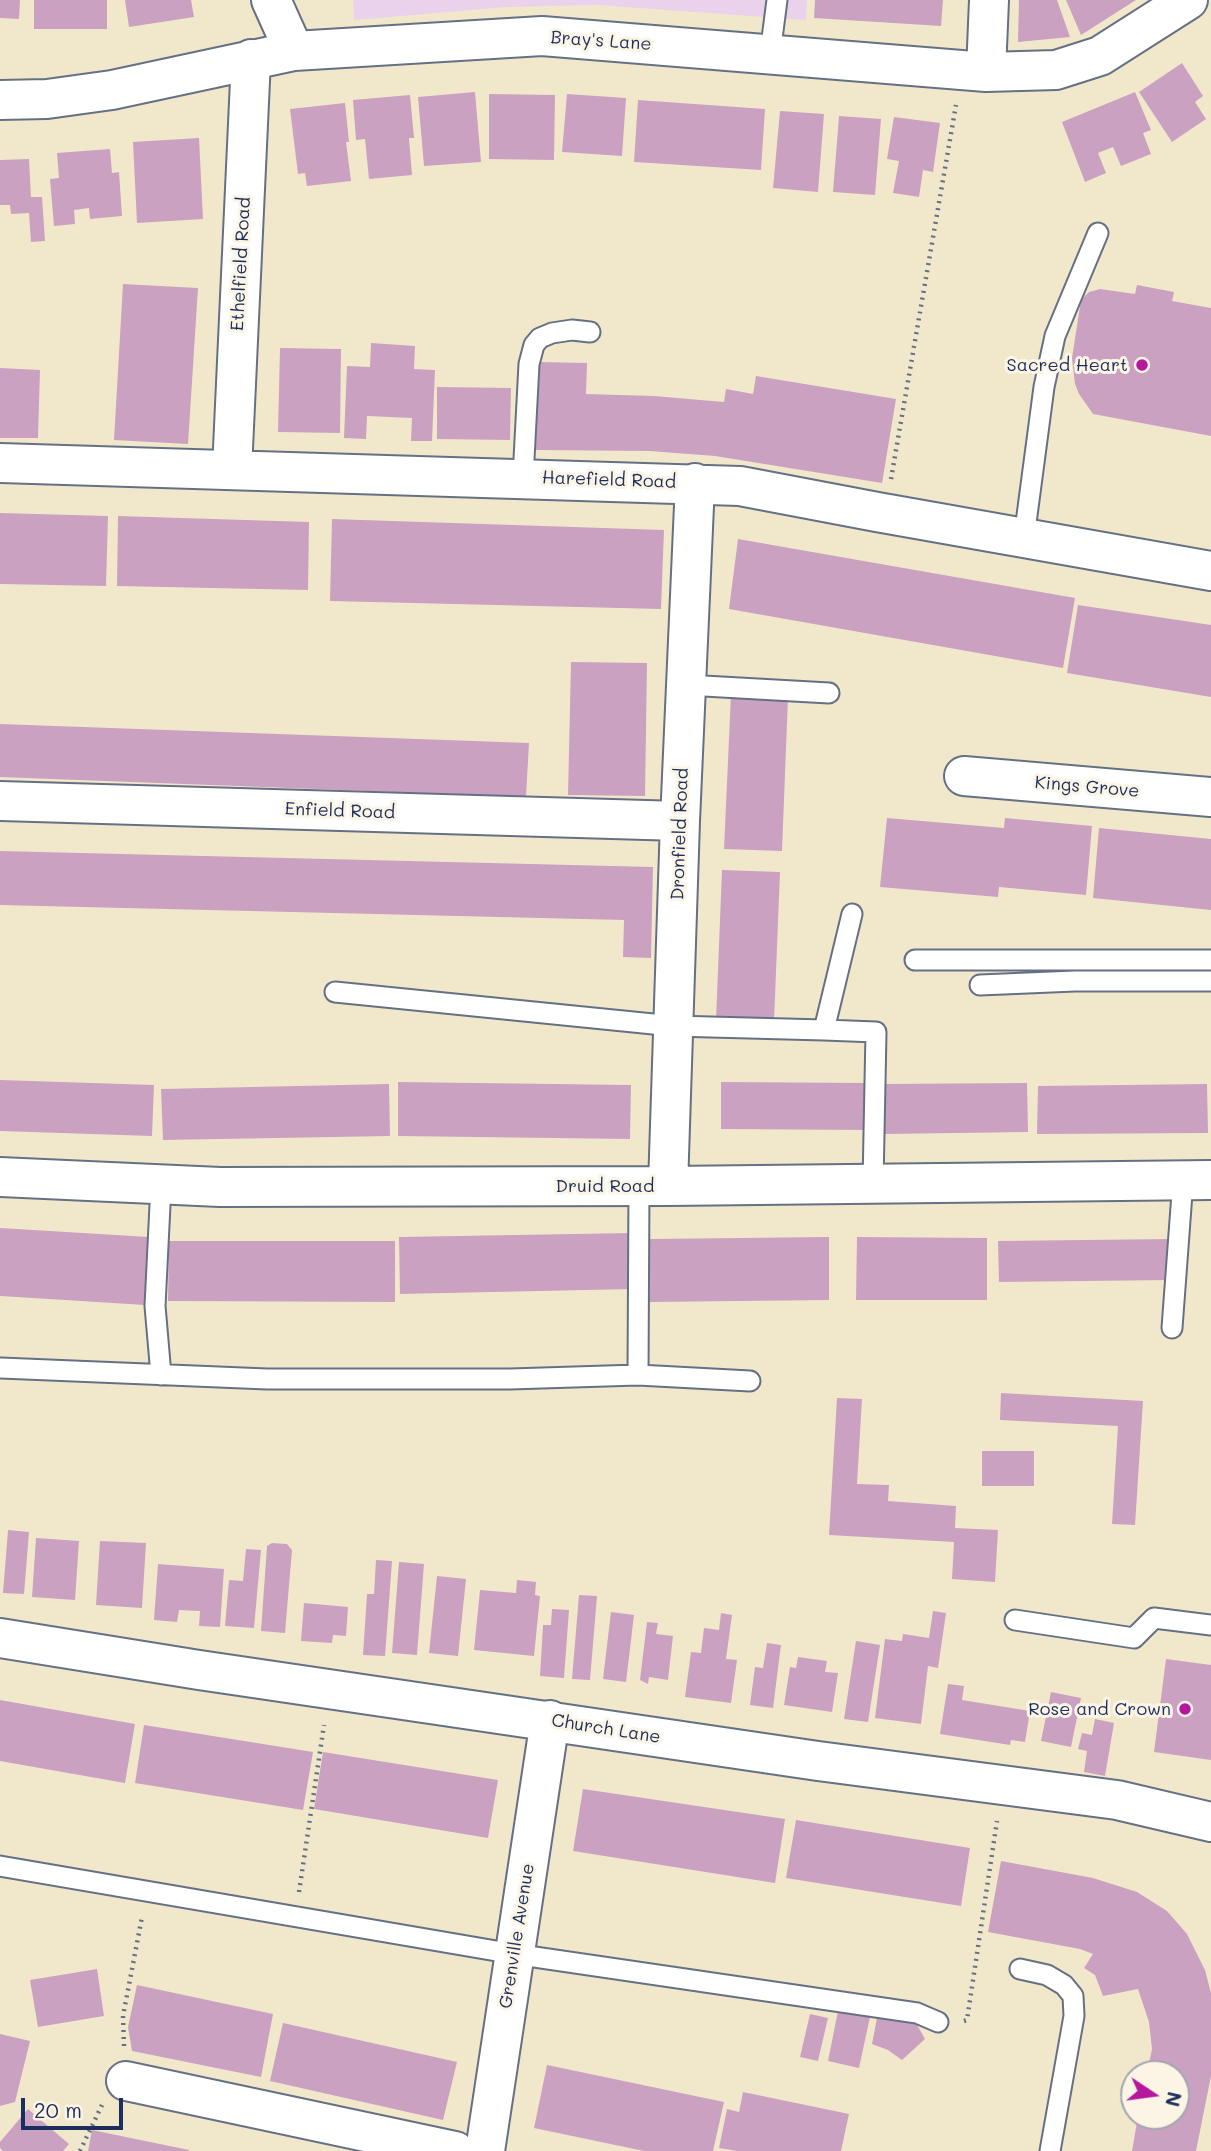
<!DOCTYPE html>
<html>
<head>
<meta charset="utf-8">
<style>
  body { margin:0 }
  #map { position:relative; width:1211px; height:2151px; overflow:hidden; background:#f1e8cc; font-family:Mali,sans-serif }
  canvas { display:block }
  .north { position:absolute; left:1120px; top:2060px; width:70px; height:70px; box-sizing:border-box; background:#fcf5e5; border:2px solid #a2a6af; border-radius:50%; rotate:103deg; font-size:19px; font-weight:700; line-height:28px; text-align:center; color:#1b2f5e }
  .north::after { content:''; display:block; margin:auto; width:24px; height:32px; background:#b5179e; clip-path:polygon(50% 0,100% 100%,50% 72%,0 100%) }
  .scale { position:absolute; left:21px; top:2098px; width:102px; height:32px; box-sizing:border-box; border:4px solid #1b2f5e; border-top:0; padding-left:9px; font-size:21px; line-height:24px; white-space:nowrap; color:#1b2f5e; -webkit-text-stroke:5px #fcf5e5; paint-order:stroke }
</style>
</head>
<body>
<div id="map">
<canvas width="1211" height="2151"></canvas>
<div class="north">N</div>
<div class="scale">20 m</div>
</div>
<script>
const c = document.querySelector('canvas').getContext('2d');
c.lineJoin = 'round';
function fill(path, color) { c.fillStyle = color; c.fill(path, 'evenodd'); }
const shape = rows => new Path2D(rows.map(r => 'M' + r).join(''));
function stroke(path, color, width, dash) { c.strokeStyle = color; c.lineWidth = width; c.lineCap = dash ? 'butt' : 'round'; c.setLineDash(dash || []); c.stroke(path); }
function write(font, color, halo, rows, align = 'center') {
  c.font = font + ' Mali,sans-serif'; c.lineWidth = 6; c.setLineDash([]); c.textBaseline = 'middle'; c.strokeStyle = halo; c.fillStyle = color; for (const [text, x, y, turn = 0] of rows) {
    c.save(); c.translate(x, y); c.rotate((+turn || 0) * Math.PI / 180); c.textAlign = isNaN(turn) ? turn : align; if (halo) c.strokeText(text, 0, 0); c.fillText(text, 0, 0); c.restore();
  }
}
fill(shape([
  [353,0,807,0,806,20,597,5,507,7,354,20]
]), '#ead1ec');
fill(shape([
  [0,0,20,0,19,19,0,18],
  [34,0,107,0,107,29,34,29],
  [125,0,191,0,194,17,129,27],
  [815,0,943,0,941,26,814,18],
  [1019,0,1057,0,1070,37,1018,42],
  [1066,0,1136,0,1081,35],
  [1182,63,1203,96,1195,102,1206,119,1172,142,1139,92],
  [475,92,481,162,424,166,418,97],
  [1135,92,1151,130,1143,133,1151,154,1121,166,1113,147,1098,153,1106,173,1085,182,1062,122],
  [489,94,555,95,554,160,489,159],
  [567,94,626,98,622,156,562,152],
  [410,95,414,138,409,138,412,175,369,179,365,139,356,140,353,100],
  [638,100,765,109,761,170,634,162],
  [345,103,349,142,346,142,351,181,307,186,305,173,298,174,290,109],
  [780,111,824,114,818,192,773,188],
  [839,116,881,119,875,195,833,192],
  [894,117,940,123,933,172,923,170,919,197,893,193,899,161,887,159],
  [199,138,203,219,137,223,133,142],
  [110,149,112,173,119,172,122,216,90,219,89,208,74,210,75,224,54,226,50,179,59,178,57,153],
  [29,159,31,197,42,197,45,241,31,242,29,213,11,214,10,205,0,205,0,160],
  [123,284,198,288,188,444,114,440],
  [1137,285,1174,292,1172,301,1211,308,1211,436,1093,414,1079,394,1075,384,1072,358,1081,300,1089,292,1100,289,1135,294],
  [371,343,415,346,414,369,435,370,432,441,411,441,412,418,367,416,366,439,344,438,347,366,370,367],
  [280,348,341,349,340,433,278,432],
  [537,362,587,363,586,394,654,396,724,402,726,389,753,394,756,376,896,399,882,483,715,456,650,451,536,450],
  [0,368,40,370,38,438,0,438],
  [437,387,511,388,510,440,437,439],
  [0,513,108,516,106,586,0,584],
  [118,516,309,522,308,590,117,586],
  [332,519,664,530,661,609,330,601],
  [738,539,1075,598,1063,668,729,609],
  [1078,605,1211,625,1211,697,1067,673],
  [571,662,647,663,645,796,568,795],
  [731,694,788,697,782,851,724,849],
  [0,724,529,743,526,797,0,777],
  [887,818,1004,828,1005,818,1092,826,1086,895,999,887,998,897,880,887],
  [1099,828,1211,839,1211,910,1093,898],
  [0,851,653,867,651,958,623,957,624,920,0,905],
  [722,870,780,872,774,1022,716,1020],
  [0,1080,154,1085,152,1136,0,1131],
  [398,1082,631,1085,630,1139,398,1136],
  [721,1082,869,1083,868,1130,721,1129],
  [1027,1083,1028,1132,884,1134,883,1084],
  [389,1084,390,1136,163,1140,161,1089],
  [1207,1084,1208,1133,1037,1134,1038,1086],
  [0,1228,149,1237,145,1305,0,1296],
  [632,1233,633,1289,400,1294,399,1237],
  [829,1237,829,1300,650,1302,650,1239],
  [857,1237,987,1238,987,1300,856,1300],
  [1171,1239,1172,1280,999,1282,998,1241],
  [169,1241,395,1241,395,1302,168,1301],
  [1001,1393,1143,1401,1135,1525,1112,1524,1118,1426,1000,1420],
  [837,1398,862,1399,857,1484,889,1485,888,1501,956,1506,955,1528,998,1530,995,1582,952,1579,954,1542,829,1535],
  [982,1451,1034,1451,1034,1486,982,1486],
  [8,1530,29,1532,24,1594,3,1593],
  [36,1538,79,1541,75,1600,32,1597],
  [100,1541,146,1543,142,1608,96,1605],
  [272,1543,287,1544,292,1550,285,1633,261,1631,267,1546],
  [246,1549,261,1550,254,1628,225,1626,229,1580,243,1581],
  [376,1560,392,1561,385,1656,363,1655,367,1594,374,1594],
  [399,1562,424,1564,417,1655,392,1653],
  [158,1564,224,1569,220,1627,199,1626,200,1611,179,1610,177,1622,154,1620],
  [437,1576,466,1579,458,1656,429,1653],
  [517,1580,536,1582,535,1595,540,1596,534,1656,474,1650,480,1590,516,1593],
  [579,1595,597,1596,590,1680,572,1679],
  [304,1603,348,1607,346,1636,333,1635,332,1643,301,1641],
  [552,1609,569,1610,564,1678,540,1676,543,1625,551,1625],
  [933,1611,946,1613,938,1668,928,1666,921,1724,875,1718,885,1639,902,1641,903,1634,929,1638],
  [611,1612,634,1615,626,1682,603,1679],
  [721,1613,732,1615,726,1659,737,1660,731,1703,685,1697,691,1652,701,1653,704,1628,719,1630],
  [647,1622,658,1623,656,1634,673,1636,668,1680,649,1677,648,1684,640,1680],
  [856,1641,880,1645,868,1722,844,1719],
  [767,1643,781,1645,773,1708,750,1705,755,1667,763,1668],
  [798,1657,827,1661,825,1672,838,1673,832,1712,784,1705,790,1667,796,1668],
  [1166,1659,1211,1665,1211,1760,1154,1752],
  [948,1684,964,1686,962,1700,1030,1711,1025,1742,1011,1740,1010,1745,940,1734],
  [1051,1692,1081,1698,1071,1747,1041,1741],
  [0,1700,135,1724,125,1783,0,1761],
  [1095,1719,1114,1723,1105,1776,1084,1772,1087,1751,1078,1749,1082,1733,1092,1735],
  [144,1725,313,1752,303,1810,135,1783],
  [323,1752,498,1780,488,1838,314,1809],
  [583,1789,785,1819,775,1883,573,1851],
  [796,1820,970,1848,961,1906,786,1878],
  [1001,1861,1093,1878,1137,1892,1167,1911,1187,1934,1205,1970,1211,1993,1211,2076,1196,2151,1132,2151,1138,2116,1176,2116,1176,2074,1147,2074,1152,2049,1149,2022,1138,1989,1103,1996,1095,1975,1084,1968,1093,1954,1080,1949,988,1932],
  [97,1969,104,2016,38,2027,30,1980],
  [137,1985,273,2014,261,2077,132,2051,128,2027],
  [838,2011,870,2017,859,2068,828,2061],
  [810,2014,828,2018,818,2061,800,2057],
  [877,2018,916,2023,925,2039,902,2060,888,2050,872,2044],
  [283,2023,457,2062,443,2120,270,2081],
  [0,2034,30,2041,15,2102,0,2106],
  [547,2065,724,2102,713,2151,644,2151,534,2128],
  [743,2092,849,2114,841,2151,737,2151,719,2148,727,2109,739,2112],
  [28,2109,69,2144,63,2151,3,2151,0,2148,0,2142],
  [92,2130,189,2150,189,2151,88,2151]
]), '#cba1c2');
const lane = shape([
  [770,54,777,0],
  [523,478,529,364,534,345,540,338,552,333,572,330,590,332],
  [1024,538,1044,387,1055,336,1098,233],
  [686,685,829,693],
  [852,914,824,1030,876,1032,873,1184],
  [915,960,1211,960],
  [980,985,1075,981,1211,981],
  [335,992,673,1026,824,1030],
  [161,1185,155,1306,161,1375],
  [1172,1328,1183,1180],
  [1,1368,267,1379,510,1379,638,1375,639,1186],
  [638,1375,750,1381],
  [1015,1620,1134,1638,1154,1618,1211,1625],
  [0,1866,514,1954,917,2013,938,2022],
  [1020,1969,1047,1975,1064,1985,1073,1996,1074,2016,1050,2151]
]);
const street = shape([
  [271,0,294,51],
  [986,72,989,0],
  [0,100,47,99,112,90,294,51,542,36,986,72,1056,70,1100,56,1188,0],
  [0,463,740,486,877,512,1211,571],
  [232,470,251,59],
  [964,776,1211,797],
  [0,801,680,821],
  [0,1177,220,1187,668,1186,1211,1180],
  [668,1186,680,821,695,483],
  [0,1638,199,1670,818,1761,1117,1800,1211,1822],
  [126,2081,455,2151],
  [485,2151,550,1720]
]);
stroke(lane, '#667084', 23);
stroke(street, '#667084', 42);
stroke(shape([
  [891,479,956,105],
  [299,1892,324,1725],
  [964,2021,967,2020,997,1821],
  [124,2046,123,2016,142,1917],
  [80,2151,102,2105]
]), '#667084', 4.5, [2, 5]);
stroke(lane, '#fff', 19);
stroke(street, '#fff', 38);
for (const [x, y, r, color] of [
  [1142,365,7,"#b5179e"],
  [1185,1709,7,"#b5179e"]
]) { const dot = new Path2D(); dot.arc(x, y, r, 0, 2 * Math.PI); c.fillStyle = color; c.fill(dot); stroke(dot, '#fcf5e5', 2.5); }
write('18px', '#1b2f5e', '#fcf5e5', [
  ["Bray's Lane",601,41,4],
  ["Ethelfield Road",241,264,-87],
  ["Harefield Road",609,480,2],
  ["Kings Grove",1087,787,5],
  ["Enfield Road",340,811,2],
  ["Dronfield Road",680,834,-88],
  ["Druid Road",605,1186],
  ["Church Lane",606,1729,9],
  ["Grenville Avenue",517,1936,-81]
]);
write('18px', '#1b2f5e', '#fcf5e5', [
  ["Sacred Heart",1128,365],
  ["Rose and Crown",1171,1709]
], 'right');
</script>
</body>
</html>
